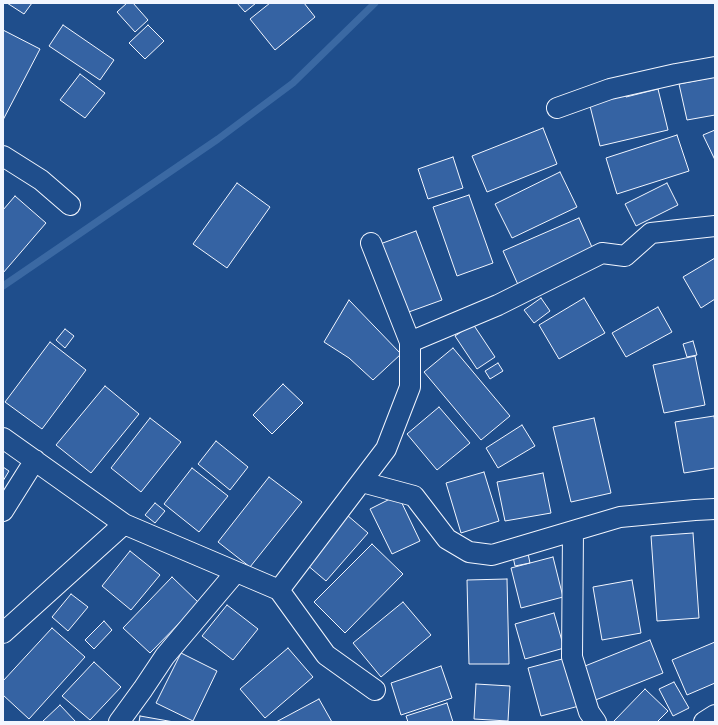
<!DOCTYPE html>
<html>
<head>
<meta charset="utf-8">
<style>
  body { margin:0 }
  #map { position:relative; width:718px; height:725px; overflow:hidden; background:#1f4e8c; font-family:"IBM Plex Sans",sans-serif }
  canvas { display:block }
  .frame { position:absolute; inset:0; border:4px solid #f2f6ff; pointer-events:none }
</style>
</head>
<body>
<div id="map">
<canvas width="718" height="725"></canvas>
<div class="frame"></div>
</div>
<script>
const c = document.querySelector('canvas').getContext('2d');
c.lineJoin = 'round';
const shape = rows => new Path2D(rows.map(r => 'M' + r).join(''));
function stroke(path, color, width, dash) { c.strokeStyle = color; c.lineWidth = width; c.lineCap = dash ? 'butt' : 'round'; c.setLineDash(dash || []); c.stroke(path); }
function fill(path, color) { c.fillStyle = color; c.fill(path, 'evenodd'); }
stroke(shape([
  [3,286,218,139,293,83,375,3]
]), '#3b69a3', 7);
const building = shape([
  [7,3,32,3,24,14,7,3],
  [127,3,133,3,148,20,135,32,117,12,127,3],
  [237,3,256,3,245,12,237,3],
  [270,3,304,3,315,17,275,50,250,19,270,3],
  [63,25,114,60,100,80,49,46,63,25],
  [148,25,164,41,145,59,129,43,148,25],
  [3,30,40,49,3,120,3,30],
  [80,74,105,93,85,118,60,100,80,74],
  [715,77,715,115,687,120,679,84,715,77],
  [658,89,668,130,600,146,588,98,624,90,626,97,658,89],
  [543,128,557,164,487,192,472,156,543,128],
  [715,130,715,160,703,135,715,130],
  [677,135,689,171,617,194,606,158,677,135],
  [453,157,463,188,428,199,418,169,453,157],
  [560,172,577,207,512,238,495,204,560,172],
  [237,183,270,207,227,268,193,244,237,183],
  [667,183,678,205,636,226,625,204,667,183],
  [469,195,493,263,457,276,433,207,469,195],
  [15,196,46,223,3,273,3,210,15,196],
  [579,218,595,254,519,287,503,251,579,218],
  [416,231,442,300,406,313,380,244,416,231],
  [715,258,715,299,701,308,683,277,715,258],
  [541,298,550,311,534,323,524,310,541,298],
  [584,298,605,333,559,359,539,325,584,298],
  [349,300,401,354,373,380,349,358,324,342,349,300],
  [658,307,672,332,626,357,612,333,658,307],
  [473,324,495,357,477,369,455,336,473,324],
  [65,329,74,336,65,348,56,340,65,329],
  [693,341,697,355,687,357,683,344,693,341],
  [50,342,86,370,42,429,5,402,50,342],
  [453,348,510,416,481,440,424,372,453,348],
  [695,356,705,405,664,413,653,365,695,356],
  [498,363,503,371,490,379,485,371,498,363],
  [283,384,303,403,272,434,253,415,283,384],
  [105,386,139,414,91,473,56,445,105,386],
  [439,407,470,443,437,470,407,434,439,407],
  [714,416,715,423,715,468,684,473,675,422,714,416],
  [150,418,181,442,141,492,111,468,150,418],
  [594,418,611,493,571,502,553,427,594,418],
  [522,425,535,446,498,468,486,448,522,425],
  [216,441,248,467,230,490,198,464,216,441],
  [3,467,9,471,3,481,3,467],
  [192,468,228,496,199,532,164,504,192,468],
  [484,472,499,521,461,533,446,483,484,472],
  [543,473,551,513,505,521,497,482,543,473],
  [269,477,302,502,250,567,218,542,269,477],
  [398,495,420,541,392,554,370,509,398,495],
  [155,503,165,511,155,523,145,515,155,503],
  [347,515,368,533,326,581,306,564,347,515],
  [693,533,699,618,657,621,651,536,693,533],
  [372,544,403,574,345,633,314,602,372,544],
  [527,549,530,563,515,566,512,552,527,549],
  [130,551,160,575,131,610,102,586,130,551],
  [553,557,563,597,521,608,511,568,553,557],
  [172,577,199,603,150,653,123,628,172,577],
  [507,579,509,664,469,664,467,580,507,579],
  [632,580,641,633,602,640,593,587,632,580],
  [71,594,88,607,68,631,52,617,71,594],
  [403,602,431,635,381,677,353,643,403,602],
  [227,605,258,629,233,660,202,636,227,605],
  [554,613,564,648,525,659,515,624,554,613],
  [104,621,112,630,94,649,85,640,104,621],
  [52,628,85,657,29,719,3,695,3,681,52,628],
  [650,640,663,673,593,701,580,668,650,640],
  [715,642,715,683,687,695,672,660,715,642],
  [288,648,313,677,265,718,240,689,288,648],
  [181,653,217,671,193,721,156,703,181,653],
  [566,658,579,706,541,716,528,668,566,658],
  [94,662,121,687,90,720,62,696,94,662],
  [441,666,452,698,401,715,391,683,441,666],
  [674,682,689,708,673,716,659,689,674,682],
  [476,684,510,686,508,721,474,719,476,684],
  [645,689,668,711,657,722,613,722,645,689],
  [319,699,332,722,276,722,319,699],
  [447,703,453,722,408,722,406,716,447,703],
  [60,705,76,722,42,722,60,705],
  [140,716,174,722,139,722,140,716]
]);
fill(building, '#3563a3');
stroke(building, '#f2f6ff', 1);
const minor = shape([
  [557,108,610,89,676,74,715,67],
  [3,156,41,180,70,205],
  [410,342,498,305,602,253,625,256,651,233,715,226],
  [3,438,124,524,279,590,326,655,375,690],
  [362,482,414,496,447,539,469,552,492,555,620,517,695,510,715,509],
  [3,511,35,460],
  [573,531,572,657,589,712,596,722],
  [279,590,386,449,410,387,410,342,371,243],
  [3,633,124,524],
  [119,722,143,689,165,656,236,572],
  [704,722,715,715]
]);
stroke(minor, '#f2f6ff', 22);
stroke(minor, '#1f4e8c', 20);
</script>
</body>
</html>
